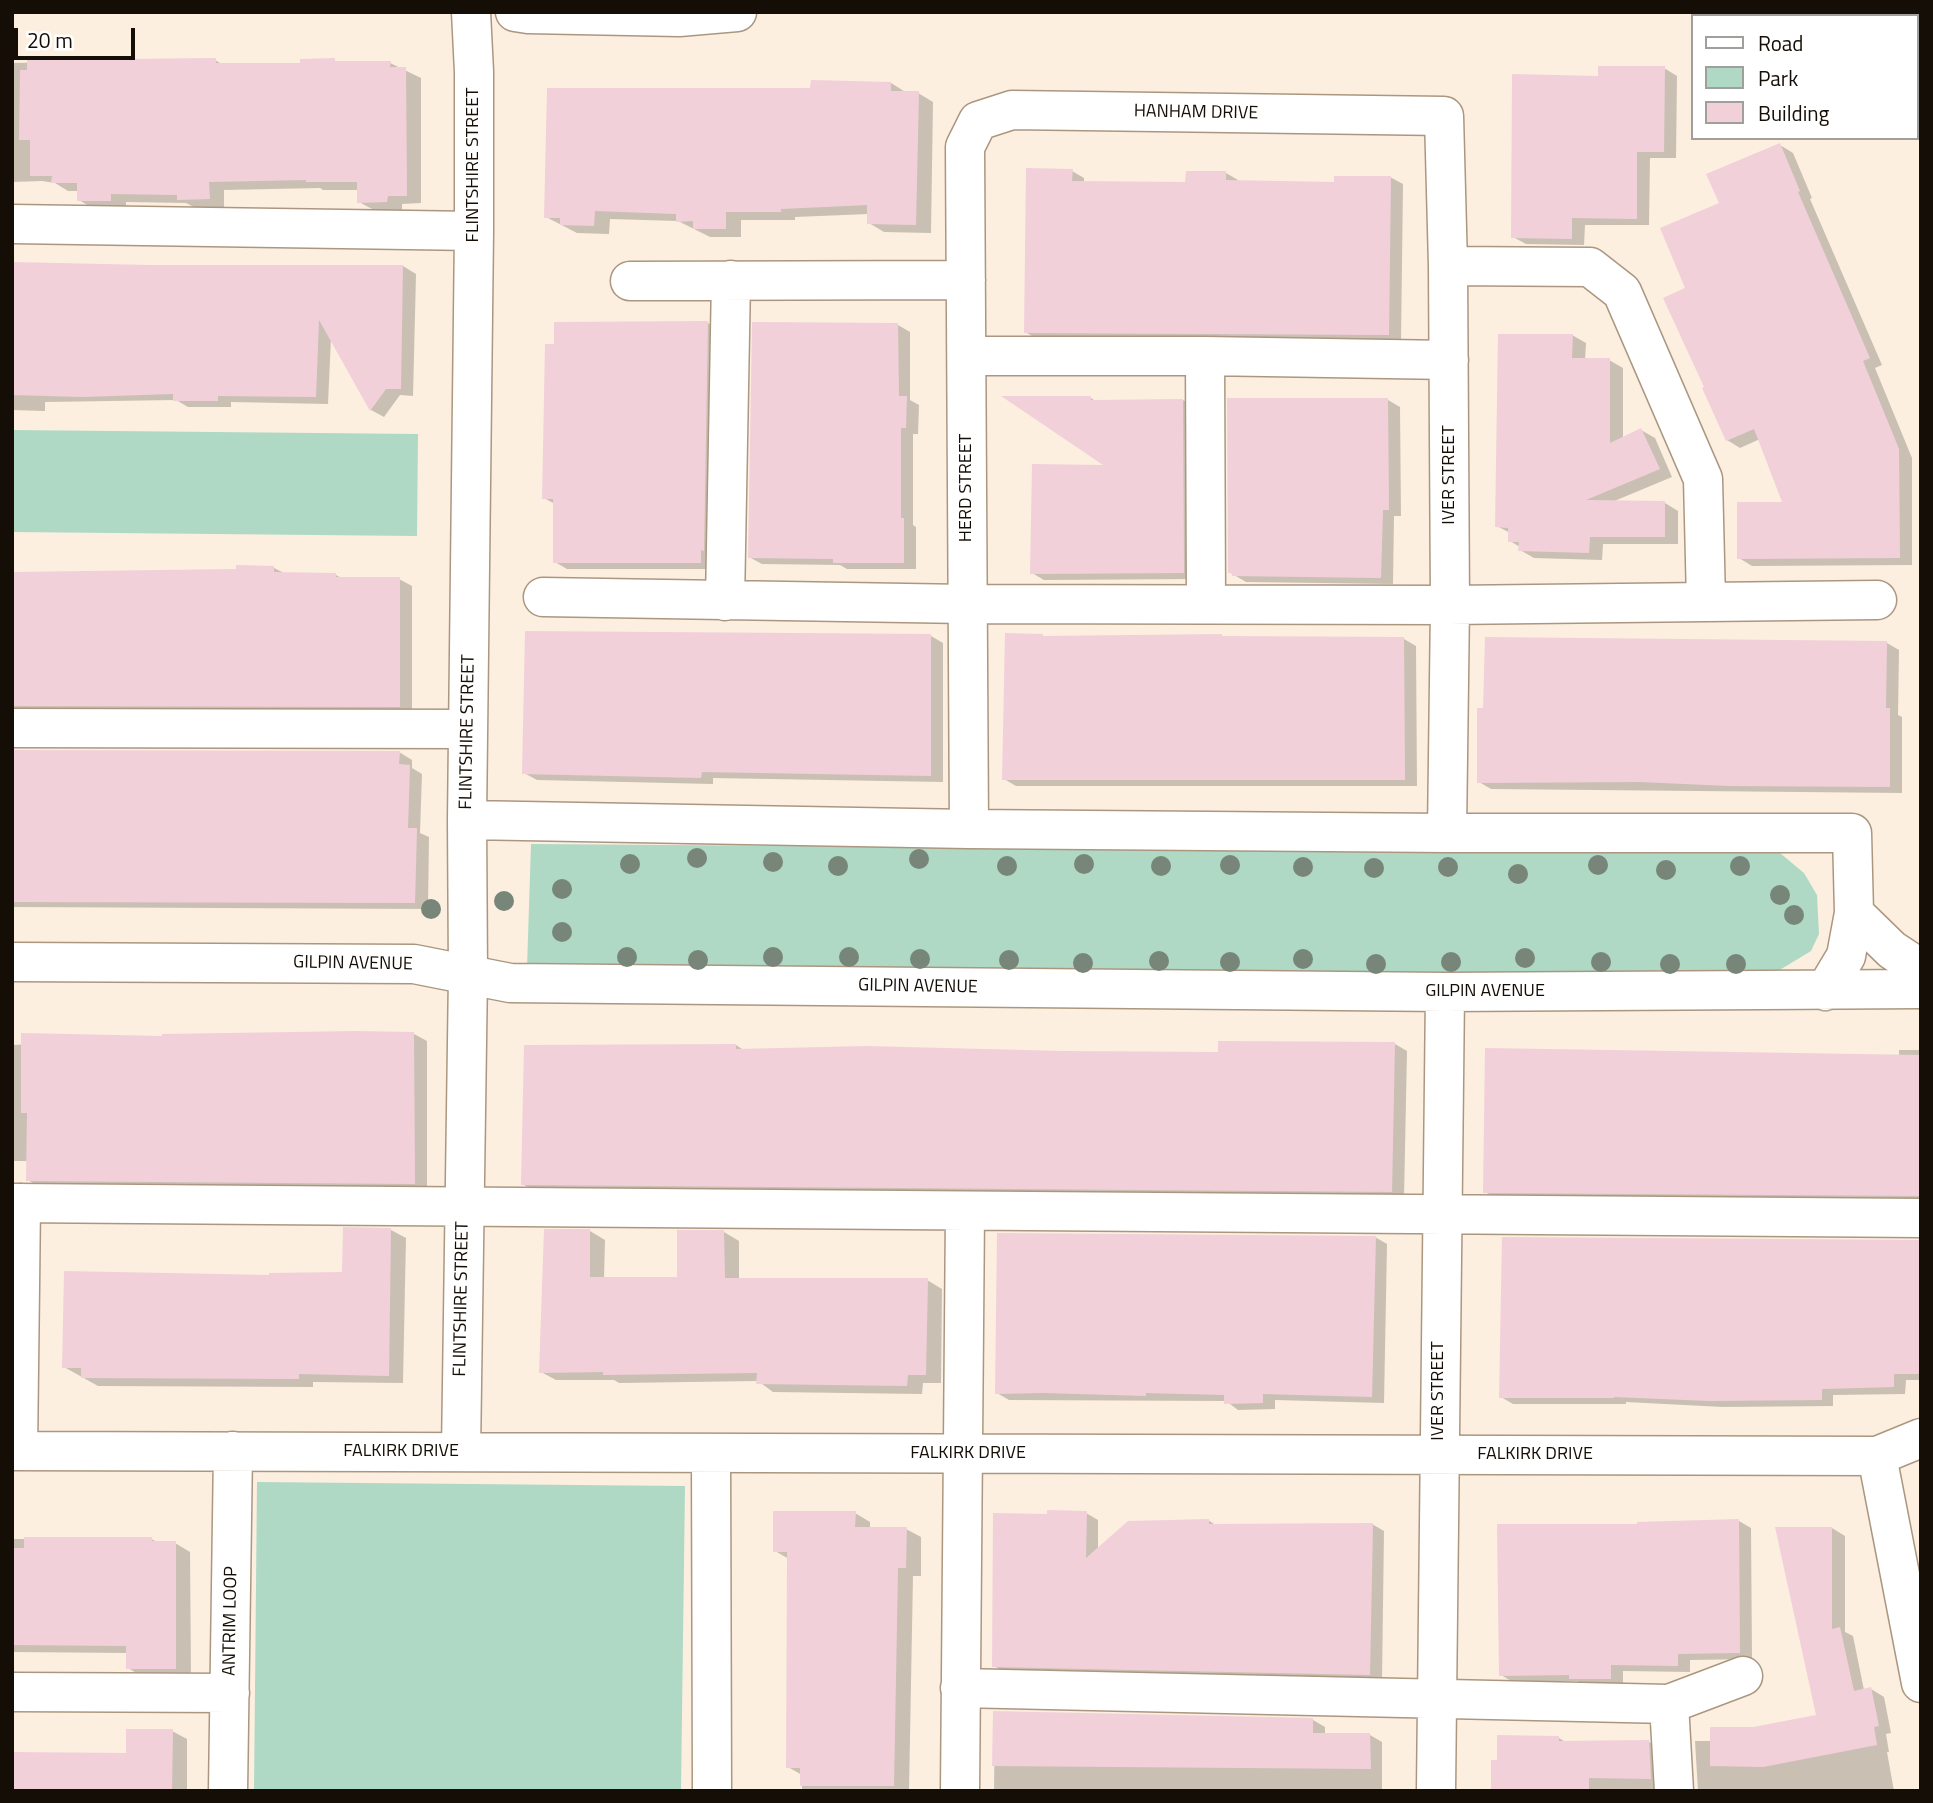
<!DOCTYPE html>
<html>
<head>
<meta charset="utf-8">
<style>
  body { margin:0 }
  #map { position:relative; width:1933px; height:1803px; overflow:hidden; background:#fcefe0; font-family:"Titillium Web",sans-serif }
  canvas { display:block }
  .frame { position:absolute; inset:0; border:14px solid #150e06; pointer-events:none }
  .legend { position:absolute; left:1691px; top:14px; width:228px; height:126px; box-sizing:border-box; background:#fff; border:2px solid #a19f9b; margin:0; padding:9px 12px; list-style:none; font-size:21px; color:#150e06 }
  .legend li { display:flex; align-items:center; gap:14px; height:35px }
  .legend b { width:35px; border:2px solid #a19f9b }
  .scale { position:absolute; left:14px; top:28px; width:121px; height:32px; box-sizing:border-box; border:4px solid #150e06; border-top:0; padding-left:9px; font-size:21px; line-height:24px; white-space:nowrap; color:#150e06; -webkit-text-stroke:5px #fff; paint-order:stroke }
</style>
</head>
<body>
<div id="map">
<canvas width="1933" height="1803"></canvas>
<div class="frame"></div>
<ul class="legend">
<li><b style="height:9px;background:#fff"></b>Road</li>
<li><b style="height:19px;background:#afd9c5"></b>Park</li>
<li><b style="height:19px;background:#f1d0da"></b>Building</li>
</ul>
<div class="scale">20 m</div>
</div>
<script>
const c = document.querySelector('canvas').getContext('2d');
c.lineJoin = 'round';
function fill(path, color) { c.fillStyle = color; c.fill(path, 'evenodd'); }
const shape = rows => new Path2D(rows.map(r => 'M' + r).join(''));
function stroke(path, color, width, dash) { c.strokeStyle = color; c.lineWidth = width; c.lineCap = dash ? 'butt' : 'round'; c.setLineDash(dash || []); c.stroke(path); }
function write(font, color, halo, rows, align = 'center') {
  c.font = font + ' "Titillium Web",sans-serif'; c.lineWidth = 7; c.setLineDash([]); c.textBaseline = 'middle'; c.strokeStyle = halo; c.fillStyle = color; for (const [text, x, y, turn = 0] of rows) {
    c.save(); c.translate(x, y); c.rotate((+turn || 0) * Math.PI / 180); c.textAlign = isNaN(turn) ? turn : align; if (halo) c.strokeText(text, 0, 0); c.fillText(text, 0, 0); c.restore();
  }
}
fill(shape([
  [12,430,418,434,417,536,12,532],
  [531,844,1780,853,1804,873,1817,895,1819,934,1811,951,1773,974,527,968],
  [257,1482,685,1486,681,1791,254,1791]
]), '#afd9c5');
fill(shape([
  [215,60,223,65,302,65,334,60,338,63,390,63,421,78,421,203,402,204,402,210,374,210,359,202,359,190,323,190,320,188,224,190,224,207,194,207,186,203,126,202,126,209,94,209,79,200,79,191,68,191,55,183,42,181,12,182,12,63],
  [1664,68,1677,76,1676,158,1650,158,1649,225,1585,225,1584,245,1526,244,1513,237,1600,78],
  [891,83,907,93,918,93,933,102,931,233,884,232,869,223,869,214,795,217,795,220,741,220,741,237,710,237,678,221,610,219,609,234,577,233,546,217,812,90],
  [1780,145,1793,153,1812,198,1810,199,1882,365,1875,368,1912,458,1912,565,1752,566,1739,558,1785,504,1760,439,1740,448,1727,440,1687,289,1721,204],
  [1072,171,1084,178,1084,183,1187,184,1226,173,1238,180,1238,182,1336,184,1390,177,1403,184,1401,341,1038,339,1025,332],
  [12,265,403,266,416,274,413,396,400,395,384,417,371,410,331,338,328,404,231,402,231,407,188,407,176,400,45,402,45,411,12,410],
  [708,323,720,330,712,569,567,569,555,562,555,504,544,498],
  [898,325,910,332,910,400,919,405,918,434,913,434,913,525,916,527,916,569,847,569,840,565,762,564,749,557],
  [1572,335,1586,343,1585,360,1609,360,1623,368,1623,439,1641,430,1655,438,1672,477,1612,502,1665,503,1678,511,1678,544,1603,544,1602,560,1534,558,1520,550,1520,547,1510,541,1510,533,1497,526],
  [1007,398,1091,398,1097,402,1183,400,1195,407,1196,579,1044,580,1032,573,1109,467],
  [1388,400,1400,407,1401,516,1394,516,1393,584,1246,582,1229,572],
  [274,568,286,574,336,575,343,579,399,579,412,586,412,713,12,717,12,573,238,571],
  [931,636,943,643,943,782,713,778,713,784,537,780,524,773],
  [1043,636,1046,638,1404,639,1416,646,1417,786,1016,786,1004,779],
  [1887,643,1899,650,1898,715,1902,717,1902,793,1491,789,1479,782],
  [12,752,399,752,412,760,412,768,422,774,420,833,429,837,428,909,12,907],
  [414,1034,427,1041,427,1191,41,1188,28,1180,28,1161,12,1161,12,1045,164,1038],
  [1395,1044,1407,1051,1404,1198,535,1191,522,1184,736,1045,745,1051,1220,1053],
  [1899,1050,1921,1050,1921,1202,1498,1199,1485,1192,1899,1056],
  [391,1230,406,1238,403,1383,313,1382,313,1387,98,1386,64,1367,270,1277,344,1274],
  [590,1231,605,1240,604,1279,678,1279,724,1232,739,1241,739,1280,927,1280,942,1289,941,1383,923,1383,922,1394,773,1392,758,1381,619,1383,614,1380,556,1380,541,1372],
  [1375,1237,1387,1244,1384,1403,1275,1400,1275,1409,1238,1410,1226,1401,1009,1400,997,1393],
  [1921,1242,1921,1380,1906,1380,1905,1394,1833,1395,1833,1406,1723,1407,1626,1402,1626,1404,1513,1404,1501,1397],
  [855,1513,870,1522,870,1529,906,1529,921,1537,921,1576,913,1576,909,1791,802,1791,802,1775,788,1767,789,1559,775,1551],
  [1086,1513,1098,1520,1098,1550,1208,1520,1217,1526,1372,1524,1384,1531,1382,1681,1006,1673,994,1666],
  [1739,1521,1751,1528,1752,1659,1690,1660,1690,1672,1623,1671,1623,1685,1583,1684,1577,1681,1513,1682,1501,1675,1639,1526],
  [1832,1528,1845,1536,1845,1632,1853,1636,1864,1690,1871,1689,1884,1697,1891,1733,1886,1734,1889,1752,1887,1752,1894,1791,1698,1791,1695,1741,1712,1741,1753,1729,1818,1716],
  [12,1539,151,1539,160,1543,175,1543,190,1552,191,1677,143,1677,128,1668,128,1653,12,1652],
  [995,1712,1313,1720,1325,1727,1325,1735,1370,1735,1382,1742,1382,1791,994,1791],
  [172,1731,187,1739,187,1791,12,1791,128,1755],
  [1559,1738,1567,1743,1649,1742,1662,1749,1664,1791,1493,1791]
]), '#0003');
fill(shape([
  [216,58,216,63,300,63,300,59,335,58,335,61,391,61,390,67,406,67,407,196,388,196,387,202,357,203,357,182,306,182,306,180,209,182,210,199,177,200,177,195,111,194,111,201,77,201,77,183,51,183,52,176,30,176,30,140,19,140,20,70,27,70,27,60],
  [1598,66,1665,66,1664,152,1637,152,1637,219,1572,218,1572,239,1511,238,1512,74,1598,76],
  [811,80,891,82,891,91,919,91,916,225,867,224,867,205,781,209,781,212,726,212,726,229,693,229,693,221,676,222,676,214,595,211,594,226,560,225,560,218,544,218,547,88,810,88],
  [1780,143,1800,191,1798,192,1870,358,1863,361,1899,449,1900,558,1737,559,1737,502,1782,502,1754,429,1726,441,1702,388,1704,387,1663,298,1685,288,1660,228,1719,203,1706,174],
  [1026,168,1073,169,1072,181,1185,182,1186,171,1226,171,1226,180,1334,182,1334,176,1391,176,1389,335,1024,333],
  [12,262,150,265,403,265,401,389,386,389,370,411,319,320,316,397,218,396,218,401,173,401,173,394,83,397,12,395],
  [708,321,704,551,701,550,701,563,553,563,553,499,542,499,545,344,554,344,554,322],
  [752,322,898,323,899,396,907,396,906,428,901,428,901,518,904,518,904,563,833,563,833,559,748,558],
  [1498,334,1573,334,1572,358,1610,358,1610,443,1641,428,1660,469,1586,500,1665,501,1665,537,1590,537,1589,553,1518,551,1519,542,1508,542,1508,528,1495,527],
  [1001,396,1091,396,1091,400,1183,399,1184,573,1030,574,1032,464,1103,465],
  [1227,398,1388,398,1389,510,1383,510,1381,578,1232,576,1232,573,1228,573],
  [236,565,274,566,274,572,336,573,336,577,400,577,400,707,12,706,12,572,236,569],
  [525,631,931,634,931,776,702,772,701,778,522,774],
  [1005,633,1043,634,1043,636,1222,634,1222,636,1404,637,1405,780,1002,780],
  [1485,637,1887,641,1886,708,1890,708,1890,787,1729,786,1640,782,1477,783,1477,708,1483,708],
  [12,750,400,751,399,764,410,765,408,828,417,828,415,903,12,902],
  [356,1031,414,1032,415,1184,26,1181,27,1113,21,1113,21,1033,162,1036,162,1034],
  [1218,1041,1395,1042,1392,1192,521,1185,524,1045,736,1044,736,1049,866,1046,1064,1051,1218,1052],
  [1485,1048,1921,1055,1921,1196,1483,1193],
  [343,1227,391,1228,389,1376,299,1374,299,1379,81,1378,81,1368,62,1368,64,1271,269,1275,269,1273,342,1272],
  [544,1229,590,1229,590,1277,677,1277,677,1230,724,1230,725,1278,928,1278,926,1375,908,1375,907,1386,756,1384,757,1373,603,1375,603,1372,539,1373],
  [997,1233,1376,1236,1372,1397,1263,1394,1263,1403,1224,1404,1224,1395,1146,1393,1146,1396,1045,1393,995,1394],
  [1502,1237,1921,1240,1921,1374,1894,1374,1894,1387,1822,1389,1822,1400,1709,1401,1614,1397,1614,1398,1499,1398],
  [1047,1510,1087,1511,1086,1558,1128,1521,1209,1519,1209,1524,1373,1523,1370,1675,992,1667,993,1513,1047,1514],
  [773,1511,856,1511,855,1527,907,1527,906,1568,898,1568,894,1786,800,1786,800,1768,786,1768,787,1552,773,1552],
  [1739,1519,1740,1653,1678,1654,1678,1666,1611,1665,1611,1679,1569,1679,1569,1675,1499,1676,1497,1524,1637,1524,1637,1522],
  [1775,1527,1832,1527,1832,1629,1840,1627,1854,1691,1871,1687,1879,1726,1874,1727,1877,1745,1763,1767,1710,1766,1710,1727,1753,1727,1816,1715],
  [24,1537,152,1537,152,1541,176,1541,176,1669,126,1669,126,1646,12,1645,12,1548,24,1548],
  [993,1711,1313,1718,1313,1733,1370,1733,1371,1769,992,1766],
  [126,1729,173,1729,172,1791,12,1791,12,1752,126,1753],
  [1497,1735,1559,1736,1559,1741,1649,1740,1651,1779,1589,1778,1589,1791,1491,1791,1491,1760,1497,1760]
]), '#f1d0da');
const minor = shape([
  [515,12,528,14,679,17,737,12],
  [12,224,474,231],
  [1448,266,1590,267,1622,292,1703,479,1706,601],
  [630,281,966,280],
  [967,356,1205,356,1449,360],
  [1205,356,1206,604],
  [543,597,966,604,1450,605,1877,600],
  [725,601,731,280],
  [12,728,468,729],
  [467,820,969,829,1447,833,1852,833,1854,913,1846,956,1825,991],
  [969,829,965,147,978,121,1012,110,1444,116,1448,266,1450,605,1447,833],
  [1854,913,1892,950,1921,969],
  [12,962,414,964,510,983,1445,992,1921,989],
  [12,1203,1921,1218],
  [12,1451,1877,1456,1921,1438],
  [18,1451,21,1203],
  [461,1452,468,974,467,820,474,231,474,72,471,12],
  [711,1453,712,1791],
  [1877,1456,1921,1683],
  [960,1688,1669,1704,1743,1676],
  [12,1692,230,1693],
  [1669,1704,1674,1791],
  [228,1791,233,1451],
  [960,1791,965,1211],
  [1436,1791,1445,992]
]);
stroke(minor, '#ab9780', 41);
stroke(minor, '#fff', 38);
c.fillStyle = '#778678';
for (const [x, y] of [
  [697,858],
  [919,859],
  [773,862],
  [630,864],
  [1084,864],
  [1230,865],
  [1598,865],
  [838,866],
  [1007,866],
  [1161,866],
  [1740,866],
  [1303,867],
  [1448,867],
  [1374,868],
  [1666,870],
  [1518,874],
  [562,889],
  [1780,895],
  [504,901],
  [431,909],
  [1794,915],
  [562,932],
  [627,957],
  [773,957],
  [849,957],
  [1525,958],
  [920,959],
  [1303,959],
  [698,960],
  [1009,960],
  [1159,961],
  [1230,962],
  [1451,962],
  [1601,962],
  [1083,963],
  [1376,964],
  [1670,964],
  [1736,964]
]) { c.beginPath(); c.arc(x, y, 10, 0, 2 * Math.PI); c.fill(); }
write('18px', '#150e06', '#fff', [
  ["HANHAM DRIVE",1196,113,1],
  ["FLINTSHIRE STREET",474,165,-90],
  ["IVER STREET",1450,475,-90],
  ["HERD STREET",967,488,-90],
  ["FLINTSHIRE STREET",468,732,-89],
  ["GILPIN AVENUE",353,964,1],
  ["GILPIN AVENUE",918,987,1],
  ["GILPIN AVENUE",1485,992],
  ["FLINTSHIRE STREET",462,1299,-89],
  ["IVER STREET",1439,1391,-90],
  ["FALKIRK DRIVE",401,1452],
  ["FALKIRK DRIVE",968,1454],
  ["FALKIRK DRIVE",1535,1455],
  ["ANTRIM LOOP",231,1621,-89]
]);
</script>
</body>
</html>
